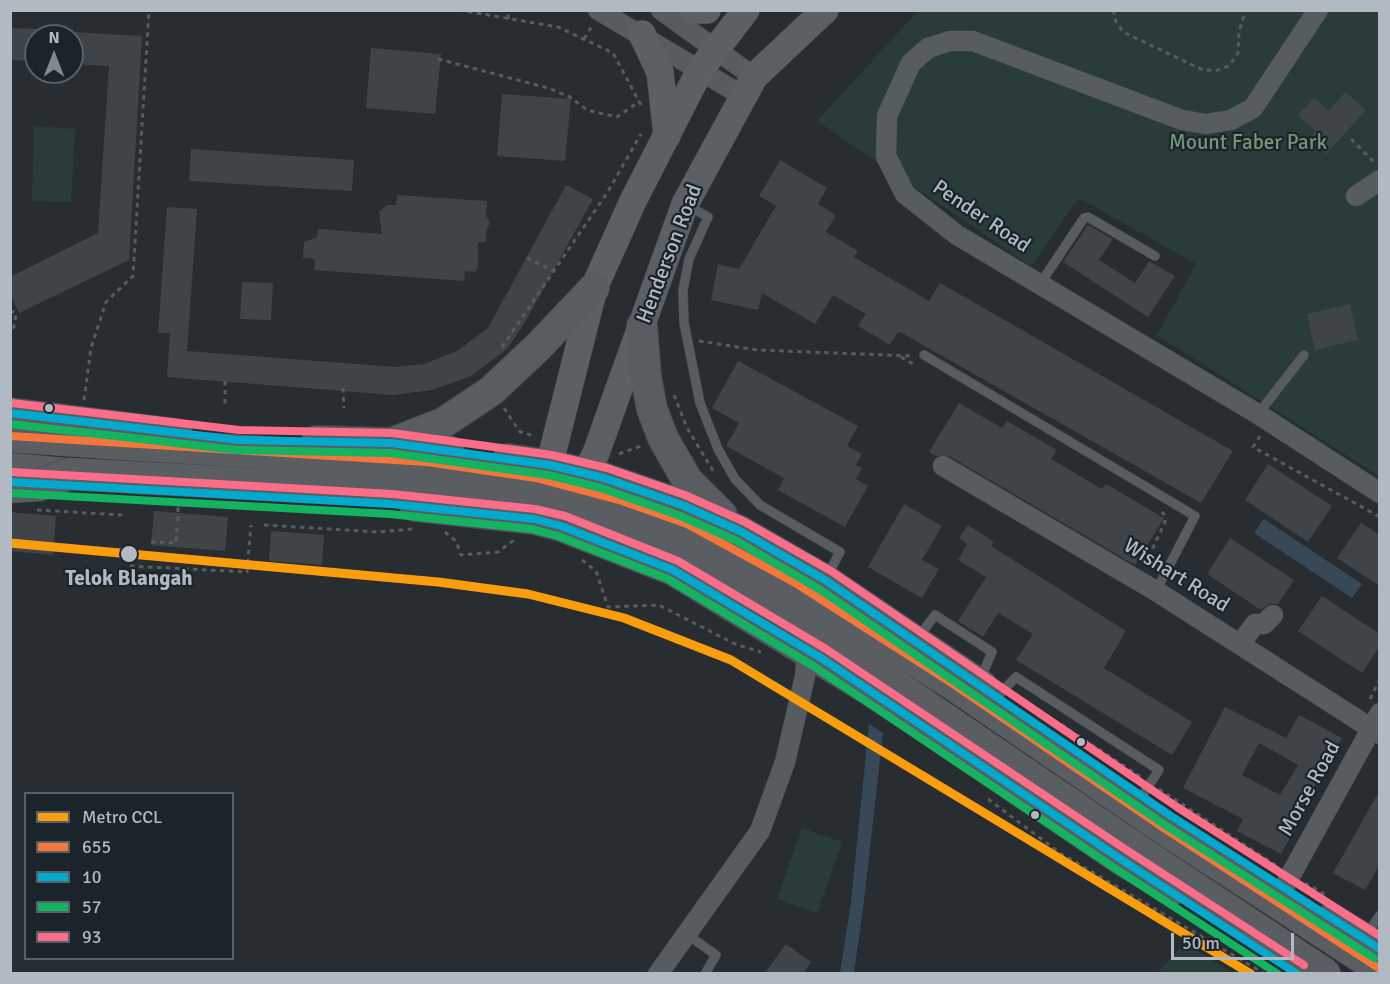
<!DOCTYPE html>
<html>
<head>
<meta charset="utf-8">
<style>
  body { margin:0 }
  #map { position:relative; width:1390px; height:984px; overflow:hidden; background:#272d31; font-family:Signika,sans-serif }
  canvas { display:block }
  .frame { position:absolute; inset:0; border:12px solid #b1bac3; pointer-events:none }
  .legend { position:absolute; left:24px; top:792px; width:210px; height:168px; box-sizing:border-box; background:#1c242b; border:2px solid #586068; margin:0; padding:8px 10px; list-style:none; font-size:18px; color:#b1bac3 }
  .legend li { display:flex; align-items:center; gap:12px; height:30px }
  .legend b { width:30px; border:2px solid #586068 }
  .north { position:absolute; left:24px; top:24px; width:60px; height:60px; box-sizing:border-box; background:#1c242b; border:2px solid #586068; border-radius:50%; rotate:0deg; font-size:16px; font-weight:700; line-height:24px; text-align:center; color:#b1bac3 }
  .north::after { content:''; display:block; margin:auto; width:21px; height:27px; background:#818990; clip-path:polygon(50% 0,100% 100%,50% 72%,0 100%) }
  .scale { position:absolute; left:1171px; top:933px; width:123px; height:27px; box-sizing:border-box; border:3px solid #b1bac3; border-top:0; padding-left:8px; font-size:18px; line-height:21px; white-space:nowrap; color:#b1bac3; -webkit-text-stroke:4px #1c242b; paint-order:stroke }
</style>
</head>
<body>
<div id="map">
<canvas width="1390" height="984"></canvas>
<div class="frame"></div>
<ul class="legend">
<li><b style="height:8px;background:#fa9e0d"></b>Metro CCL</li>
<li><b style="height:8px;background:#f5763a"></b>655</li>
<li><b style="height:8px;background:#00a9ce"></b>10</li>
<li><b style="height:8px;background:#13b361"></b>57</li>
<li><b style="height:8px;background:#fb6d88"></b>93</li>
</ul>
<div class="north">N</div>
<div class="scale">50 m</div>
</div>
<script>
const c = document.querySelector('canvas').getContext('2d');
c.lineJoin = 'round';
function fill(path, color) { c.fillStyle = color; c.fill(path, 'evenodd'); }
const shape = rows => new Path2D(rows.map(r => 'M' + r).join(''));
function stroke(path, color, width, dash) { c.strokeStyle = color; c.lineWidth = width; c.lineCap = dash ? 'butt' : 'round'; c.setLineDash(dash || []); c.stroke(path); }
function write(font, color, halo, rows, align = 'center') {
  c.font = font + ' Signika,sans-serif'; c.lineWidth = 4.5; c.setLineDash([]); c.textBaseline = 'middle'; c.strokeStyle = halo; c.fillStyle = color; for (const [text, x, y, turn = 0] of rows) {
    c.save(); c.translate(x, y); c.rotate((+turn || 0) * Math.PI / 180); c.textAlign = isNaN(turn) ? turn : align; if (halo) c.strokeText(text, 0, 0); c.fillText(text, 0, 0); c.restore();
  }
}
fill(shape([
  [918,11,1379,11,1379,476,1157,335,1196,264,1079,198,1031,266,817,121],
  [34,126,75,129,71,202,32,201],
  [802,828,842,842,817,913,777,899],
  [1185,943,1233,973,1157,973]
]), '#2a3c3a');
fill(shape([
  [1264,519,1362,584,1352,598,1254,533],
  [869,724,883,733,864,901,854,973,840,973,851,902]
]), '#374957');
fill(shape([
  [10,28,36,29,36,61,10,60],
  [72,32,142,36,129,260,19,313,10,293,10,277,98,233,109,66,72,64],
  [371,48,441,54,435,114,366,108],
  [1345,92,1366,110,1326,154,1309,139,1316,131,1298,115,1314,98,1329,111],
  [502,94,571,99,565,161,497,156],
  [191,149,354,160,352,191,189,181],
  [780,160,827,188,818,204,836,215,826,232,858,251,854,257,929,301,940,283,1233,451,1201,503,900,332,897,333,890,345,858,326,866,314,833,295,815,324,762,293,758,310,711,300,718,264,739,269,776,206,759,196],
  [566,185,593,199,525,322,507,349,471,376,432,390,393,395,167,377,170,333,158,333,167,207,197,209,187,351,396,367,424,364,457,351,488,328],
  [397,195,487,201,486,215,490,223,486,232,486,242,478,242,478,267,475,272,465,271,464,281,314,270,315,259,303,258,304,242,317,237,318,229,382,234,379,212,387,205,396,205],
  [1088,225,1113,239,1099,260,1135,283,1149,261,1175,276,1148,317,1063,262],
  [242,282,273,283,271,320,240,319],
  [1350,304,1358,340,1315,350,1307,314],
  [738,361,858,426,847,446,862,454,856,465,862,468,856,479,868,486,845,527,778,490,784,478,726,446,739,423,712,408],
  [959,403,1002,428,1007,421,1057,450,1051,459,1102,489,1106,484,1164,518,1135,565,949,456,936,456,929,452],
  [1268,464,1332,506,1308,542,1245,500],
  [904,504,942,526,922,560,939,569,922,598,868,567],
  [154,511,228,517,225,551,151,545],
  [10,512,56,516,53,555,10,551],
  [1361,523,1380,535,1380,586,1337,558],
  [968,525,994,542,991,546,1126,631,1104,668,1192,722,1172,755,1016,660,1033,634,998,613,983,637,958,621,986,577,958,560,967,544,959,538],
  [271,531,324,535,322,565,269,561],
  [1230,538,1294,580,1278,604,1269,604,1261,610,1207,574],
  [1322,596,1380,634,1380,646,1362,673,1298,631],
  [1225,707,1286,738,1299,715,1342,738,1303,807,1306,809,1281,854,1237,831,1243,819,1183,788],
  [1259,743,1298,765,1280,795,1242,775],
  [1380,790,1380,864,1365,890,1333,873],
  [786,944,811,962,803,974,764,974]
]), '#3f4448');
const service = shape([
  [687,205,708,217,689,259,683,290,684,323,700,403,718,449,735,479,760,505,840,552,827,576],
  [1040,284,1084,218,1088,217,1155,256],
  [924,355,1195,516,1156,591],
  [1258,414,1304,355],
  [918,638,935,615,992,652,980,680],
  [997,697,1016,677,1159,770,1142,796],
  [685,933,716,955,705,974],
  [1366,935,1380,915]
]);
const minor = shape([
  [598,10,743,96],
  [661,10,754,77],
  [1318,10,1253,108,1231,120,1206,124,1182,120,973,41,950,41,928,48,911,63,887,116,886,156,905,194,957,235,1258,414,1380,493],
  [1356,196,1380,180],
  [943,466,1156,591,1380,734],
  [1240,644,1255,624,1264,624,1273,615],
  [1283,889,1380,713],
  [658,974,760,831,785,762,805,676,808,643]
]);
const secondary = shape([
  [693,10,707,10],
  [642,34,660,72,667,136],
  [544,486,594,288,633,201,700,70,746,10],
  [577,492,596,453,685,204,754,77,825,10]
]);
const primary = shape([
  [642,326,646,377,652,409,663,438,687,480,722,515],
  [10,413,177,434],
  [317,441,391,443,449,451],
  [394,442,443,423,491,391,538,347,594,288],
  [508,459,550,465,604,478,682,505,740,531,825,580,982,686],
  [415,506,534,519,561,526,673,570,881,697,1122,860,1172,890],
  [1331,919,1380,949]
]);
const trunk = shape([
  [10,436,108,443],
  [10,469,65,474]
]);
stroke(service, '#44494c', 10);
stroke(minor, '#44494c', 21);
stroke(secondary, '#44494c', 28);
stroke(primary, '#454a4e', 32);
stroke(trunk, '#44494d', 33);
stroke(shape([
  [459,10,558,27,613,53,641,105],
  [1114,10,1114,18,1123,32,1201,69,1215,71,1229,66,1238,53,1239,31,1246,10],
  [508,19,509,10],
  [584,39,592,26],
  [438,59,548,88,570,97,587,110,617,117,640,101],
  [1351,139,1375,163],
  [527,258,554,271],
  [10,311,16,313,14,327,10,330],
  [699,341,757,350,913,356],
  [502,347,607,193,641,134],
  [901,357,915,365],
  [225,381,225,406],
  [343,388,344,408],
  [674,395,687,428,715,474],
  [84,400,91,348,106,302,133,276,149,10],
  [504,408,520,432,535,436],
  [1260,436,1253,447,1380,517],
  [619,454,641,446],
  [37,510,122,515],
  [178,521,178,502],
  [264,525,378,532,412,529],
  [445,532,456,541,461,555,498,552,514,540],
  [151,542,176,543,177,526],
  [582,560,596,571,608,607,659,605,735,644,761,652],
  [1145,565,1165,522,1164,514,1158,510],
  [130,566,247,572,251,525],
  [1016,695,1141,777],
  [1370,699,1380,679],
  [1159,789,1277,866],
  [988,799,1060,853,1265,974],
  [1305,883,1328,896]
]), '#575c5e', 3, [4.5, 4.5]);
stroke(service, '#575c60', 9);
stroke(minor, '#575c60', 20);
stroke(secondary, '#5c5f64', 27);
stroke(primary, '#595d62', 30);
stroke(trunk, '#5a5e62', 32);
const trunkBridge = shape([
  [108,443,427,462,536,478,622,501,687,524,795,583,953,684,1165,829,1380,969],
  [10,487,39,485,69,474,475,496,569,513,676,551,790,614,1149,858,1325,974]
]);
stroke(trunkBridge, '#44494d', 33, []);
stroke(trunkBridge, '#5a5e62', 32);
stroke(shape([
  [10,436,427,462,536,478,622,501,687,524,795,583,953,684,1165,829,1380,969]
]), '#f5763a', 8);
stroke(shape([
  [10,413,238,440,391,443,550,465,604,478,682,505,740,531,825,580,1171,816,1380,949],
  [10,482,391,504,534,519,561,526,673,570,821,658,1122,860,1297,974]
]), '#00a9ce', 8);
stroke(shape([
  [10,424,237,450,390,453,548,475,601,488,678,515,735,540,819,589,1165,825,1374,958],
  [10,493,390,514,532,529,558,536,668,579,815,667,1116,869,1278,974]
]), '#13b361', 8);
stroke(shape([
  [11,403,239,430,392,433,552,455,607,468,685,495,745,522,831,571,1177,807,1380,936],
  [11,472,392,494,535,509,565,516,678,561,826,649,1128,851,1304,965]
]), '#fb6d88', 8);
stroke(shape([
  [10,543,438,582,528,594,624,618,731,660,1251,974]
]), '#fa9e0d', 9);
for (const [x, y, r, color] of [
  [49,408,5,"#b1bac3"],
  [129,554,9,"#b1bac3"],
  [1081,742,5,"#b1bac3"],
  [1035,815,5,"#b1bac3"]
]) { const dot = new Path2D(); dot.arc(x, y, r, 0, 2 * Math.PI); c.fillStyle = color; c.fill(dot); stroke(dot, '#1c242b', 2); }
write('21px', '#739676', '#1c242b', [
  ["Mount Faber Park",1248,143]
]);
write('21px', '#b1bac3', '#1c242b', [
  ["Pender Road",981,217,34],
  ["Henderson Road",670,254,-69],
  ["Wishart Road",1176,576,32],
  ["Morse Road",1310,789,-61]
]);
write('bold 21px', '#b1bac3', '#1c242b', [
  ["Telok Blangah",129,579]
]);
</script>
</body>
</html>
